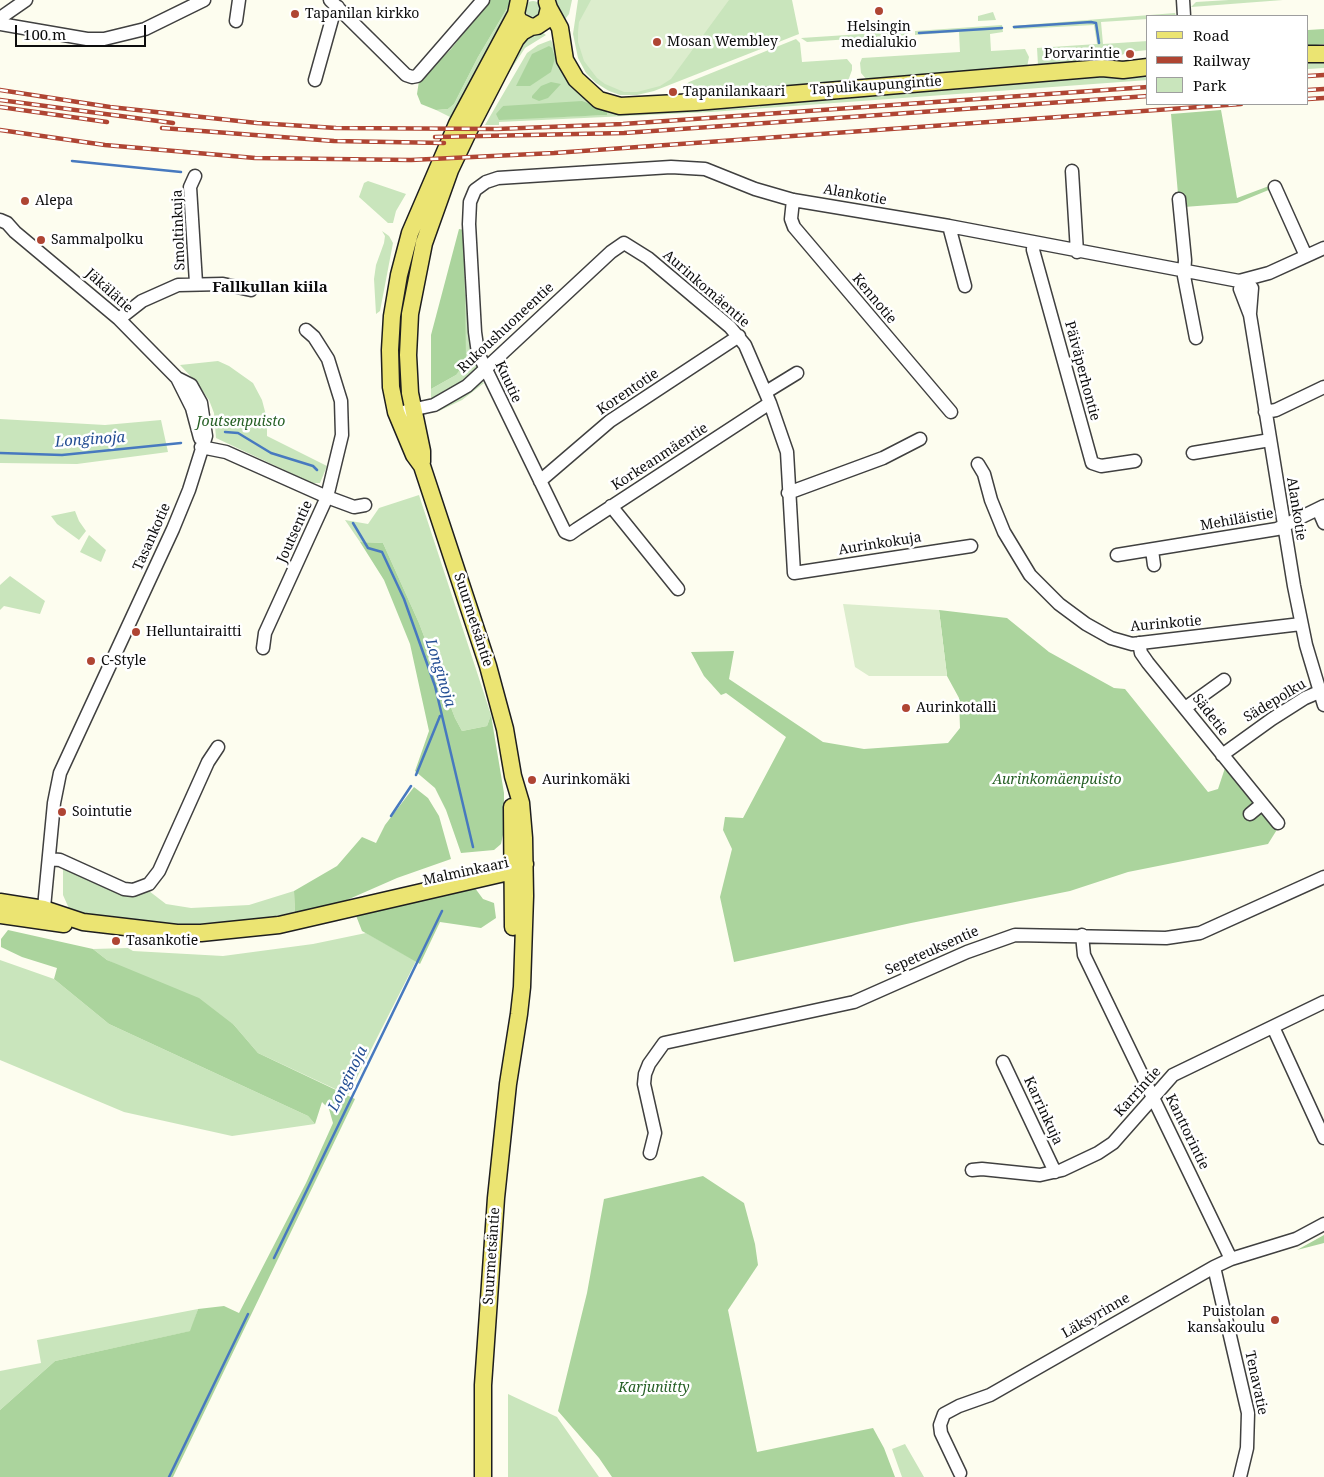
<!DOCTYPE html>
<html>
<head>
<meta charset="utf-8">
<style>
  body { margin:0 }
  #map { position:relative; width:1324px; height:1477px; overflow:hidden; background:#fdfdef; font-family:"Noto Serif",serif }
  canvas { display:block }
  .legend { position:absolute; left:1146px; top:15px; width:162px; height:90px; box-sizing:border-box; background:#fff; border:1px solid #9e9e9e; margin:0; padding:6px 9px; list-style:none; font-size:15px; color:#0d0d0d }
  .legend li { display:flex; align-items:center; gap:10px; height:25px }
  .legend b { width:25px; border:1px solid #9e9e9e }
  .scale { position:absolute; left:15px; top:25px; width:131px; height:22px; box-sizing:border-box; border:2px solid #0d0d0d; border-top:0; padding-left:6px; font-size:15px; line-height:18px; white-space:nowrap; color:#0d0d0d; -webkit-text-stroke:4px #fff; paint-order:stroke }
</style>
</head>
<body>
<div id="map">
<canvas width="1324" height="1477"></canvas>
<ul class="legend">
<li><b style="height:6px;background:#ebe472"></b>Road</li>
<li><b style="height:6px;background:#af4533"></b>Railway</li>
<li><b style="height:14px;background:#c9e5bc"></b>Park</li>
</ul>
<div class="scale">100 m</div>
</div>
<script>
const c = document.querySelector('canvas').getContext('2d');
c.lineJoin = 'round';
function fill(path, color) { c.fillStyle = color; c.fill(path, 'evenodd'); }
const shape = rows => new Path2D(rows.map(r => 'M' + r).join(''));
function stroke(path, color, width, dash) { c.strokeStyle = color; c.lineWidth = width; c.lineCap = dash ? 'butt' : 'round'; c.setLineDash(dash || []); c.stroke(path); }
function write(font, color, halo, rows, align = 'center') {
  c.font = font + ' "Noto Serif",serif'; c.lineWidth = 5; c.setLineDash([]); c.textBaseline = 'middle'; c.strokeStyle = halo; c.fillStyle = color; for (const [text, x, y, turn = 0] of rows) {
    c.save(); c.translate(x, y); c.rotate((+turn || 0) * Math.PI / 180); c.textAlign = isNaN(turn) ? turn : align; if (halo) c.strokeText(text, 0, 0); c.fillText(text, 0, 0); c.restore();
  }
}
fill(shape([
  [512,0,510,14,454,119,436,110,448,109,454,104,478,57],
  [552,0,572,0,569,14,563,22],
  [578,0,792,0,799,34,654,91,637,95,620,95,609,91,596,83,586,73,578,58,573,34],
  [1229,0,1283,0,1191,7,1196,2],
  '525 9a8 8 0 1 1 16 0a8 8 0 1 1-16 0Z',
  [993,12,996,20,978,21,978,16],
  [1175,13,1176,16,1148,16,1148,19,1101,22,1103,44,1148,41,1148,50,1128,52,1105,63,1042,69,1038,65,1037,48,1097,44,1094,25,1019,29,1014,29,1012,26],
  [1002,25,1003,32,990,34,991,51,1025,49,1029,57,1027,67,867,80,861,73,860,63,862,58,960,52,959,32,915,35,915,31],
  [540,31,546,35,525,48,506,77,502,76,524,34],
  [908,31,908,35,807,42,801,38],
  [796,39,800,43,802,62,847,59,852,65,852,70,848,81,843,84,712,93,710,90,683,91,681,89,689,82],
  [551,40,561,65,581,94,705,106,707,110,760,107,760,103,1148,70,1148,80,711,112,499,122,499,125,485,125,527,53,538,45],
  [503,106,519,106,606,115,499,119],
  [1324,57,1324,68,1308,69,1308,58],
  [368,181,406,194,396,211,393,223,388,223,359,197,364,183],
  [382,231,389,236,393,243,380,311,376,314,374,279,376,265,384,243,385,236],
  [467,278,477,368,475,373,468,379,431,401,431,389,456,375],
  [218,361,229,366,253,383,262,400,267,419,267,436,327,466,320,483,312,483,216,438,214,413,209,400,196,382,180,365],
  [480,381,484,383,462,400,439,411,433,411],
  [0,419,105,425,161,420,168,452,77,464,0,463],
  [419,495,491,715,487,726,462,731,455,718,419,623,383,543,360,542,345,520,368,524,379,508],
  [75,511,79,521,86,531,79,540,57,524,51,516],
  [89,535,106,550,101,562,80,552],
  [10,576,45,601,40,614,4,606,0,610,0,585],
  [63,868,149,891,166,904,191,908,249,905,294,891,295,913,238,922,198,925,146,924,71,913,63,895],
  [366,933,416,961,348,1095,258,1053,234,1025,107,960,93,949,128,948,133,951,223,956,313,944],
  [0,960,54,979,109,1024,308,1116,315,1124,232,1136,124,1112,0,1060],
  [198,1309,191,1331,55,1361,0,1410,0,1371,41,1363,37,1340],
  [508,1394,557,1417,599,1477,508,1477],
  [905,1444,924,1477,902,1477,892,1449]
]), '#c9e5bc');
fill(shape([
  [490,0,512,0,478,57,454,104,448,109,436,110,421,104,417,94,419,81,451,49],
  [1324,29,1324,44,1308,46,1308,30],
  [549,46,552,48,555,58,551,72,530,86,516,86,532,54],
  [551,82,561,84,548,98,539,101,532,98,532,96,541,86],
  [582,101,607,110,607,115,499,120,496,114,503,106],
  [1221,110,1237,198,1269,186,1271,189,1237,203,1184,207,1178,194,1171,114],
  [459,229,464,230,466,360,456,375,431,389,431,335],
  [360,542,383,543,419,623,455,718,462,731,487,726,491,715,504,793,504,830,501,844,494,850,461,853,446,810,435,788,415,771,429,731,410,644,384,580],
  [939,610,1007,618,1049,652,1114,688,1125,689,1208,792,1218,789,1226,765,1261,811,1278,828,1268,844,1128,872,1070,891,911,923,734,962,720,897,732,849,723,830,725,817,743,818,786,737,726,693,721,695,704,676,691,652,734,651,729,679,823,742,864,749,948,743,960,728,959,698,947,676],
  [414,787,428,798,439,816,451,859,397,878,340,903,295,913,294,891,337,866,362,837,376,843,385,825],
  [472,884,483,899,494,903,496,918,481,928,440,922,420,964,362,931,355,913],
  [8,930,93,949,107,960,199,998,234,1025,258,1053,355,1099,173,1477,0,1477,0,1410,55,1361,190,1331,198,1309,224,1306,239,1313,306,1183,333,1123,329,1109,322,1102,315,1124,308,1116,109,1024,54,979,57,968,22,957,1,947,1,939],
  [703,1176,744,1203,755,1244,758,1265,728,1310,757,1452,873,1428,884,1448,895,1477,612,1477,599,1458,558,1411,587,1293,604,1199],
  [1324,1235,1324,1243,1297,1250]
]), '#abd49d');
fill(shape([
  [591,0,729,0,671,79,660,86,637,92,624,92,605,84,597,78,584,61,578,42,578,32,579,22],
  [843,604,939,610,947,676,869,676,855,667]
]), '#dcedcd');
stroke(shape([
  [1014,27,1091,22,1096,23,1099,43],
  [919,33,1002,28],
  [72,161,181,172],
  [225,432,238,433,271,453,313,466,317,470],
  [0,453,62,455,181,443],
  [353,523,368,548,382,552,404,599,435,686,473,847],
  [416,775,440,716],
  [391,816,411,786],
  [274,1258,442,911],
  [169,1477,248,1314]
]), '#4779bf', 2.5);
const minor = shape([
  [330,0,406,75,412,77,417,76,483,0],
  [1183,0,1184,16],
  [0,18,26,0],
  [236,21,239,0],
  [0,24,87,39,104,39,145,29,204,0],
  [315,80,334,12,338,7],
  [1072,171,1077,252],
  [195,176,190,187,196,283],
  [1275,187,1306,256],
  [1179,199,1185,260,1184,276,1196,338],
  [793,200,791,219,794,227,951,412],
  [0,220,7,223,15,232,119,319,177,378,192,408,200,438],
  [949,226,965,286],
  [1033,243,1033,250,1092,463,1101,466,1135,461],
  [1246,280,1240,289,1250,315,1294,586,1306,645,1324,705],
  [1246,280,1252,288,1250,313],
  [119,319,142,301,178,285,223,284,251,290],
  [306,330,314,337,328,359,341,401,342,435,327,497,354,507,365,505],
  [766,392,797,373],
  [770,403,577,529,570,534,565,532,478,353,475,332,469,224,470,202,475,190,486,182,498,178,671,167,705,169,755,189,793,200,949,226,1239,281,1269,273,1324,248],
  [406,411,434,405,467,386,611,252,624,243,648,258,730,327,745,345,770,403,787,452,794,573,971,546],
  [1265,412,1276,410,1324,387],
  [201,447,226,452,327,497,265,633,263,648],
  [1193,453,1270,440],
  [978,464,984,474,991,500,1004,532,1030,575,1059,604,1086,624,1111,638,1132,644,1301,624],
  [540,481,610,421,739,336],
  [788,493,883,458,920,439],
  [611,506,678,589],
  [1318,509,1324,523],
  [1152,550,1154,565],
  [1117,555,1277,529,1324,506],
  [1139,643,1141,653,1148,663,1278,823],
  [1185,708,1224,680],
  [1222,755,1272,719,1305,698,1319,692],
  [1250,814,1262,804],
  [49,859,60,860,124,889,133,890,149,884,159,871,208,762,218,747],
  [43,918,54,803,60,773,173,529,189,490,206,436,201,403,191,385,177,378],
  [1082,935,1084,955,1231,1259],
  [1273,1027,1324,1138],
  [1003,1062,1055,1172],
  [650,1153,655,1133,644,1084,645,1074,649,1064,664,1043,854,1002,967,952,1015,935,1166,938,1200,933,1324,877],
  [972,1170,982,1169,1040,1175,1062,1170,1098,1153,1113,1143,1173,1075,1324,1002],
  [1214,1267,1248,1413,1247,1448,1240,1477],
  [960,1473,941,1433,940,1425,944,1414,959,1406,990,1395,1214,1267,1231,1259,1296,1239,1324,1224]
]);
const major = shape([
  [519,0,516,14,519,21,531,27,537,26,546,20,549,8,547,2],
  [549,8,560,28,565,60,576,79,599,100,620,106,696,102,1102,68,1123,70,1148,67],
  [1308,54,1324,54],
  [422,462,422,451,410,393,408,355,410,314,424,243,450,170,471,126,516,39,522,32,531,27],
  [512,807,513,927],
  [0,902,44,909,83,922,177,933,201,933,279,925,513,871,525,864],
  [0,915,64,924],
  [483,1477,483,1385,496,1198,508,1084,519,1014,522,987,525,896,524,838,521,803,513,776,505,729,488,666,422,466,414,455,396,412,391,387,390,350,392,316,399,275,410,233,457,124,516,14]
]);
stroke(minor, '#404040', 15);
stroke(major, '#1e1e1e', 19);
stroke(minor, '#fff', 12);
stroke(major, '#ebe472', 16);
const rail = shape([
  [1308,76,1324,75],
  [0,90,110,107,257,123,336,128,497,129,623,124,1148,87],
  [1308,90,1324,89],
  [1308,99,1324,98],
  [0,100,173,123],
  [0,107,107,122],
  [162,128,334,141,444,143],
  [0,130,105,145,255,158,411,160,554,153,1241,104],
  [435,137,624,133,1148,96]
]);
stroke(rail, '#af4533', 4.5);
stroke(rail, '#fff', 2.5, [8]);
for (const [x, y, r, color] of [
  [879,11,5,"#af4533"],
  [295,14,5,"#af4533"],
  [657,42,5,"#af4533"],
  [1130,54,5,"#af4533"],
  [673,92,5,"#af4533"],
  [25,201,5,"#af4533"],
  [41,240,5,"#af4533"],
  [136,632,5,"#af4533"],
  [91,661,5,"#af4533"],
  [906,708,5,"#af4533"],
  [532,780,5,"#af4533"],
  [62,812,5,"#af4533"],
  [116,941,5,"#af4533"],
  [1275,1320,5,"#af4533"]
]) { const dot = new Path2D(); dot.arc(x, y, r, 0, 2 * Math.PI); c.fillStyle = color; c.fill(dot); stroke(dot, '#fff', 2); }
write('14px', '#0d0d0d', '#fff', [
  ["Tapanilan kirkko",305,14],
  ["Helsingin",879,27,"center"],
  ["medialukio",879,43,"center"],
  ["Mosan Wembley",667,42],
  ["Porvarintie",1120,54,"right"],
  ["Tapanilankaari",683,92],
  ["Alepa",35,201],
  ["Sammalpolku",51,240],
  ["Helluntairaitti",146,632],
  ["C-Style",101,661],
  ["Aurinkotalli",916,708],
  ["Aurinkomäki",542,780],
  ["Sointutie",72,812],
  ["Tasankotie",126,941],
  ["Puistolan",1265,1312,"right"],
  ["kansakoulu",1265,1328,"right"]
], 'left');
write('14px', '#0d0d0d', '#fff', [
  ["Tapulikaupungintie",876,86,-4],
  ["Alankotie",855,195,10],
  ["Smoltinkuja",179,230,-92],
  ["Aurinkomäentie",706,289,41],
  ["Jäkälätie",109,291,42],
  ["Kennotie",874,299,50],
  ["Rukoushuoneentie",506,328,-43],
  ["Päiväperhontie",1082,371,75],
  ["Kuutie",508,382,65],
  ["Korentotie",628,392,-34],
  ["Korkeanmäentie",660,457,-33],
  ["Alankotie",1296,509,81],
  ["Mehiläistie",1237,520,-10],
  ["Joutsentie",295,532,-66],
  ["Tasankotie",152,537,-66],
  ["Aurinkokuja",880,544,-9],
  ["Suurmetsäntie",473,620,72],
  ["Aurinkotie",1166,624,-5],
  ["Sädepolku",1275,701,-31],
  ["Sädetie",1210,715,52],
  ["Malminkaari",466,872,-12],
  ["Sepeteuksentie",932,951,-24],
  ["Karrintie",1138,1092,-48],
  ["Karrinkuja",1043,1111,65],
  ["Kanttorintie",1187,1132,64],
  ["Suurmetsäntie",492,1256,-86],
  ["Läksyrinne",1096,1316,-30],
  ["Tenavatie",1256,1383,78]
]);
write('italic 14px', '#255f24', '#fff', [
  ["Joutsenpuisto",241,422],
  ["Aurinkomäenpuisto",1057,780],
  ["Karjuniitty",654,1388]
]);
write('bold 15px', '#0d0d0d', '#fff', [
  ["Fallkullan kiila",270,288]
]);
write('italic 15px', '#234d93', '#fff', [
  ["Longinoja",90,440,-4],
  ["Longinoja",440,673,73],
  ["Longinoja",348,1079,-64]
]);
</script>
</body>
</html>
